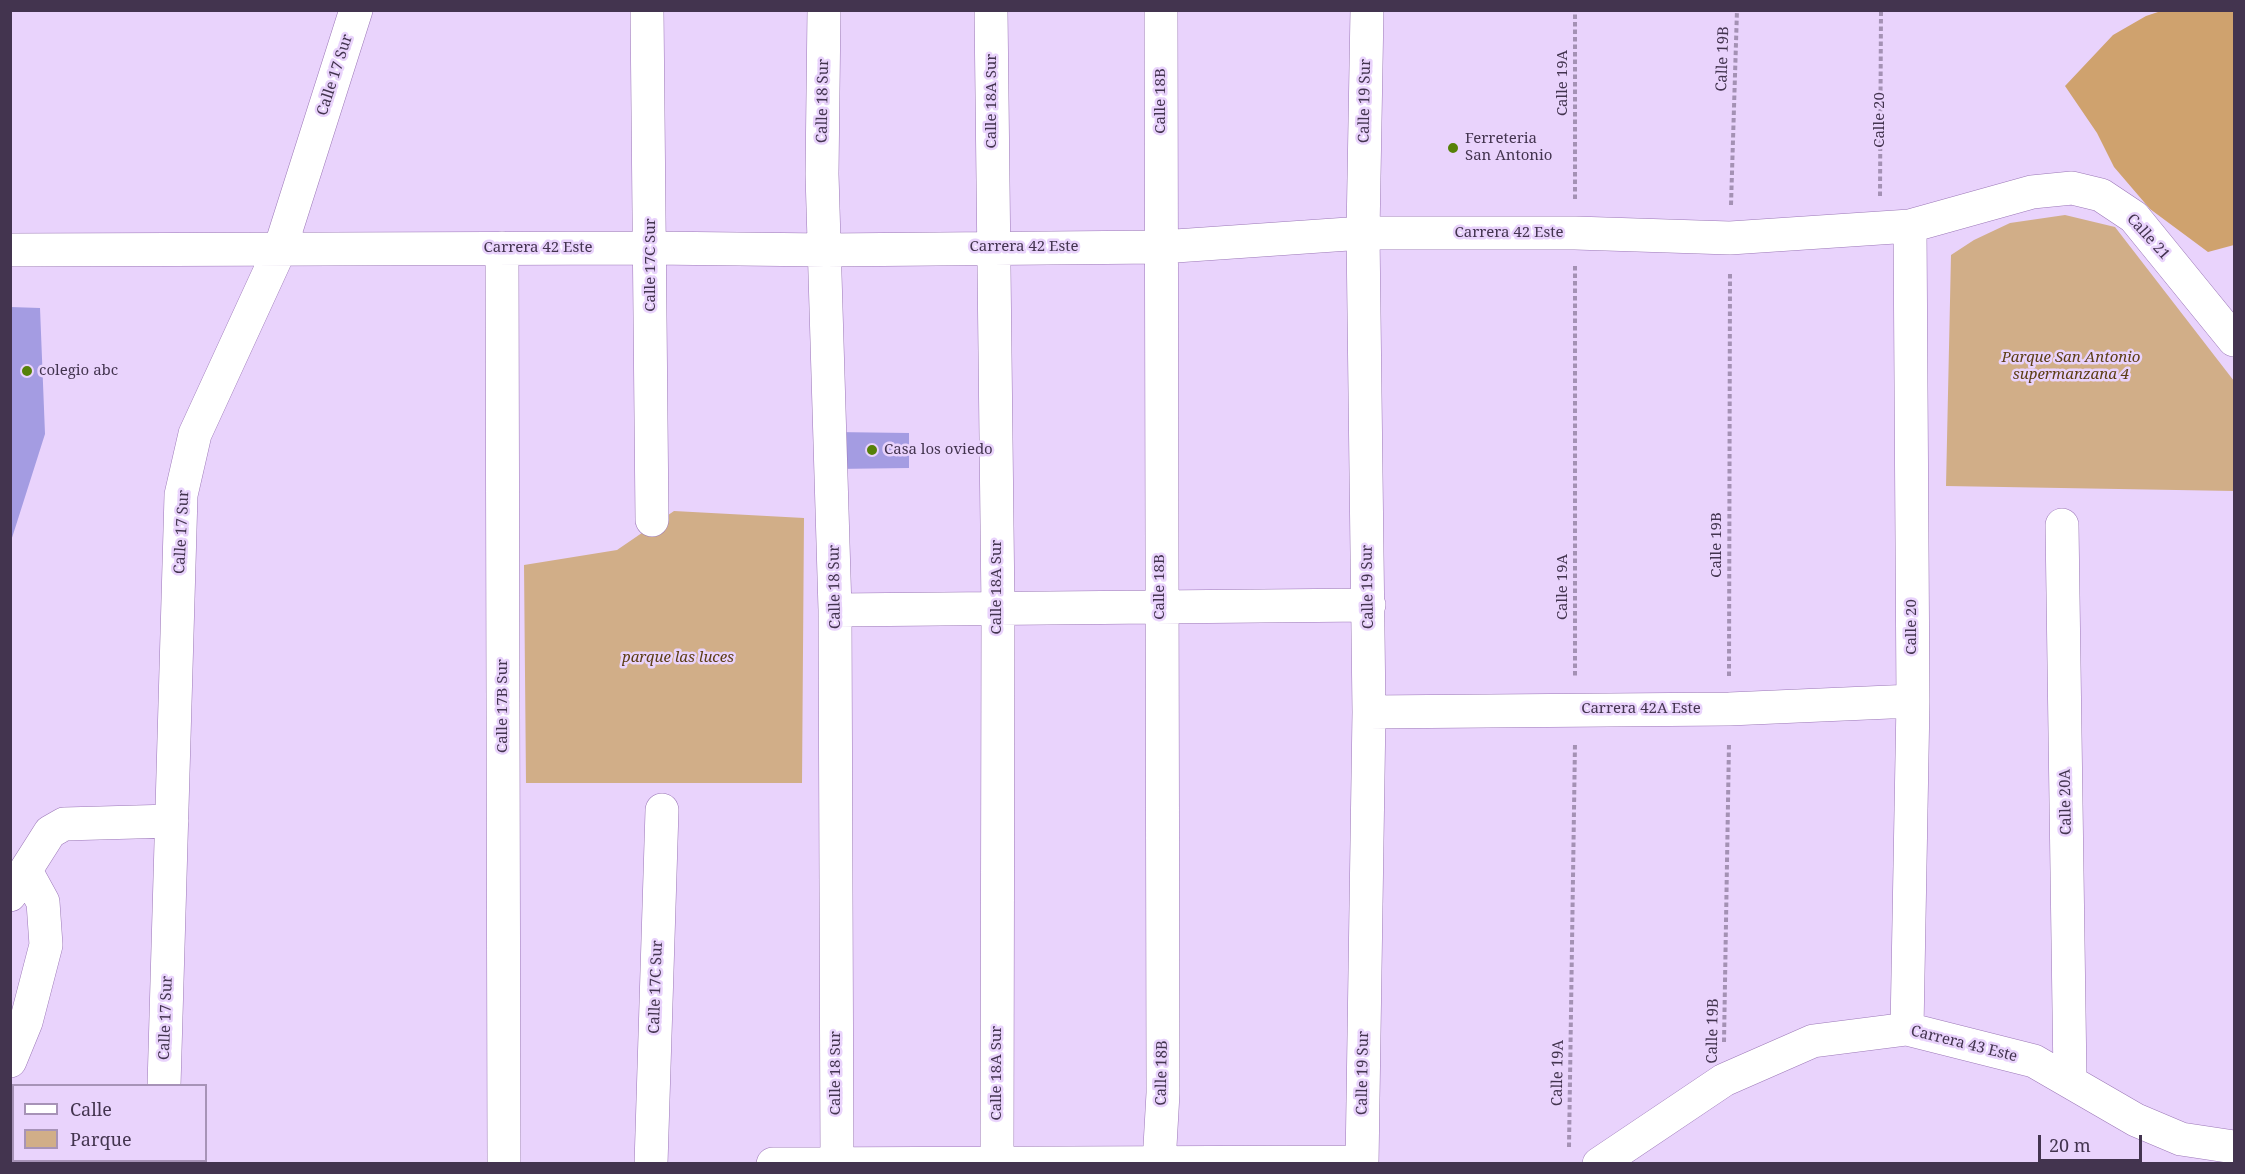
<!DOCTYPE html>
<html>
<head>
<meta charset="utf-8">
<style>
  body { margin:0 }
  #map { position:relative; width:2245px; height:1174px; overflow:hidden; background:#e9d3fc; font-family:"Noto Serif",serif }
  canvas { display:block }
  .frame { position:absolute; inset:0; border:12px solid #43344f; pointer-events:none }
  .legend { position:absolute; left:12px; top:1084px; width:195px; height:78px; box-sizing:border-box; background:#e9d3fc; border:2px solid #a793b7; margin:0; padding:8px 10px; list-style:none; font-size:18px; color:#43344f }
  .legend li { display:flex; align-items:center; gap:12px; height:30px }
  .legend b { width:30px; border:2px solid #a793b7 }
  .scale { position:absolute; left:2038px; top:1135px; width:104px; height:27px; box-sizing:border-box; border:3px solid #43344f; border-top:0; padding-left:8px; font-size:18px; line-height:21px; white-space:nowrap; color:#43344f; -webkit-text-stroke:4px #e9d3fc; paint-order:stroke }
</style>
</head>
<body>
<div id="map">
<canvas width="2245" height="1174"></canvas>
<div class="frame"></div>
<ul class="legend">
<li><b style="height:8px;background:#fff"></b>Calle</li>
<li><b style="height:16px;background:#d1ae88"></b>Parque</li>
</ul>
<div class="scale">20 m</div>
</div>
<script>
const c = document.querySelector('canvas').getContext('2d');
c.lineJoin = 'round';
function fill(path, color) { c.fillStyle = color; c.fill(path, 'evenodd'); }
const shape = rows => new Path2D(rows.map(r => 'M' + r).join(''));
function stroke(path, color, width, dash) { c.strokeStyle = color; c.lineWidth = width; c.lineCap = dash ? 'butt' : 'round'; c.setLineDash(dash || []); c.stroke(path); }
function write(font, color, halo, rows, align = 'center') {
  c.font = font + ' "Noto Serif",serif'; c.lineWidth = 5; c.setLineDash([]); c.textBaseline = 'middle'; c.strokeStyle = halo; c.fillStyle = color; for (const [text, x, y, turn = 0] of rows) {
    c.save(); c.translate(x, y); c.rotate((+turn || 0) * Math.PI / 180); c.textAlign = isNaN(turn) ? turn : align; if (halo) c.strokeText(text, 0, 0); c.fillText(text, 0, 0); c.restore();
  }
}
fill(shape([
  [2065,215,2115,227,2234,381,2234,491,1946,486,1951,255,1974,240,2010,223],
  [674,511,804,518,802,783,526,783,524,565,617,550]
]), '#d1ae88');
fill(shape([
  [2164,10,2234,11,2234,245,2208,252,2150,209,2114,167,2097,133,2065,86,2113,35,2146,16]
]), '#cfa26e');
fill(shape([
  [10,307,40,308,45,434,11,541],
  [834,432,909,433,909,468,835,469]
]), '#a49ce2');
const minor = shape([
  [647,10,652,520],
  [824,10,822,174,835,610,837,1164],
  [991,10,998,609,997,1164],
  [502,248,504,1164],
  [10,250,651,248,826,250,1161,247,1363,233,1575,233,1730,238,1910,226,2032,192,2072,188,2101,195,2134,217,2234,340],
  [2062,525,2070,1079],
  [835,610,1369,605],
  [1369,712,1729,709,1913,701],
  [10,895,50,832,64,824,172,821],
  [1907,1029,1913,701,1910,226],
  [10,1061,26,1022,46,945,43,902,26,871],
  [164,1086,181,495,195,434,280,249,356,10],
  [157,1164,157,1160],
  [651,1164,662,810],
  [773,1164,1362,1162],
  [1159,1164,1163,1093,1161,10],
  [1362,1164,1369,712,1363,233,1367,10],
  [1599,1164,1724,1080,1813,1041,1907,1029,2034,1061,2136,1120,2181,1139,2234,1147]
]);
stroke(minor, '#9b77b7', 34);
stroke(shape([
  [1880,196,1881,10],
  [1575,199,1575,10],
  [1731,205,1737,10],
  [1575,266,1575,676],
  [1729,676,1730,272],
  [1724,1042,1729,743],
  [1569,1147,1575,743]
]), '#a491b4', 4, [4.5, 3]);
stroke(minor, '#fff', 33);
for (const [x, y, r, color] of [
  [1453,148,6,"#568108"],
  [27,371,6,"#568108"],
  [872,450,6,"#568108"]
]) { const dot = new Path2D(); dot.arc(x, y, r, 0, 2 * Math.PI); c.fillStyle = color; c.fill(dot); stroke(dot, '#e9d3fc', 2); }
write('15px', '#43344f', '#e9d3fc', [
  ["Calle 19B",1723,59,-88],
  ["Calle 17 Sur",335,75,-72],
  ["Calle 19A",1563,83,-90],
  ["Calle 18 Sur",823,101,-89],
  ["Calle 18A Sur",992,101,-90],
  ["Calle 18B",1161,101,-90],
  ["Calle 19 Sur",1365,101,-89],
  ["Calle 20",1880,120,-90],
  ["Carrera 42 Este",1509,233],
  ["Calle 21",2148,237,48],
  ["Carrera 42 Este",1024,247],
  ["Carrera 42 Este",538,248],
  ["Calle 17C Sur",651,265,-90],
  ["Calle 17 Sur",182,532,-87],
  ["Calle 19B",1717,545,-90],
  ["Calle 18 Sur",835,587,-91],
  ["Calle 18A Sur",997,587,-90],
  ["Calle 18B",1160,587,-90],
  ["Calle 19 Sur",1368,587,-91],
  ["Calle 19A",1563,587,-90],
  ["Calle 20",1912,627,-90],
  ["Calle 17B Sur",503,706,-90],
  ["Carrera 42A Este",1641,709],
  ["Calle 20A",2066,802,-91],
  ["Calle 17C Sur",656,987,-88],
  ["Calle 17 Sur",166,1018,-88],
  ["Calle 19B",1713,1031,-89],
  ["Carrera 43 Este",1964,1044,14],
  ["Calle 18 Sur",836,1073,-90],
  ["Calle 18A Sur",997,1073,-90],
  ["Calle 18B",1162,1073,-89],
  ["Calle 19 Sur",1363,1073,-89],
  ["Calle 19A",1558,1073,-89]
]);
write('15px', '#43344f', '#e9d3fc', [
  ["Ferreteria",1465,139],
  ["San Antonio",1465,156],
  ["colegio abc",39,371],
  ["Casa los oviedo",884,450]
], 'left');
write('italic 15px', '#5c3d14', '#e9d3fc', [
  ["Parque San Antonio",2071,358],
  ["supermanzana 4",2071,375],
  ["parque las luces",678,658]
]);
</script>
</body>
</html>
